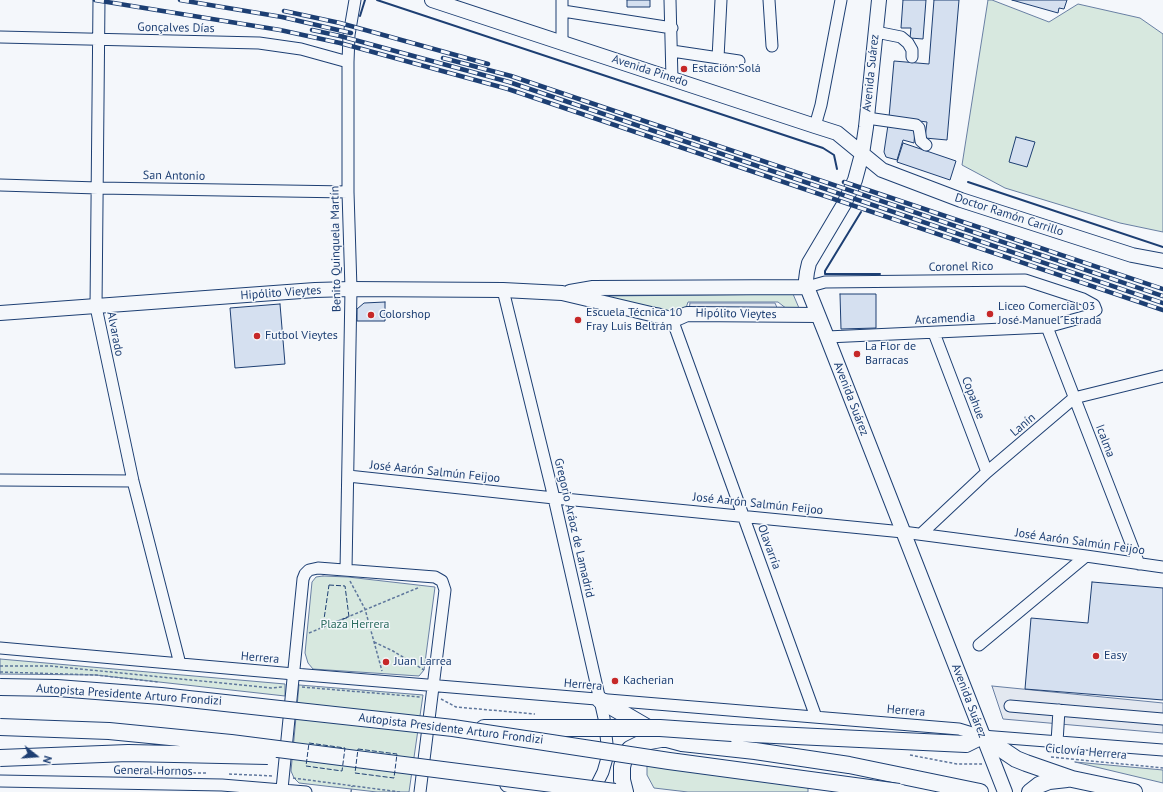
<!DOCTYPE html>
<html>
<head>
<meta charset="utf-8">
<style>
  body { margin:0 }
  #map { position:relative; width:1163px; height:792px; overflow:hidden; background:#f4f7fb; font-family:"PT Sans",sans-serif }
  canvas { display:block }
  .north { position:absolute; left:16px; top:736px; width:40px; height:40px; -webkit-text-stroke:3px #f4f7fb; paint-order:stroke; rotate:107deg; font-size:11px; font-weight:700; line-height:16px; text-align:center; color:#1d3f73 }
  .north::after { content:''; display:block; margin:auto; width:14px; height:18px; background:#1d3f73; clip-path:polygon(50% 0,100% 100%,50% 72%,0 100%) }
</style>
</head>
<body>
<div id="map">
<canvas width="1163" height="792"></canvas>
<div class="north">N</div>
</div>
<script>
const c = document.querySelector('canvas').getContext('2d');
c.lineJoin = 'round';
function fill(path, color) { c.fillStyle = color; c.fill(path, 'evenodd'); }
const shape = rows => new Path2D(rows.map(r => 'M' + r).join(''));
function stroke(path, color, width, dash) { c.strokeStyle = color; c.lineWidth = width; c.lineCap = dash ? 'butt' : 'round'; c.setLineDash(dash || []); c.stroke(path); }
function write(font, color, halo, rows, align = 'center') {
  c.font = font + ' "PT Sans",sans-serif'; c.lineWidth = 3; c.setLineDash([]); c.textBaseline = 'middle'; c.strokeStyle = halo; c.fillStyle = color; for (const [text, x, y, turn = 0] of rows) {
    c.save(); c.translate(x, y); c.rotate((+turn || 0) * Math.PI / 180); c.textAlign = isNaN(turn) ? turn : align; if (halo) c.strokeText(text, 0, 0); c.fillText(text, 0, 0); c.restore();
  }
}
const green = shape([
  [988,0,992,0,1049,22,1078,4,1140,18,1163,34,1163,232,1120,223,1005,188,962,165,988,0],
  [793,294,799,308,787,309,778,302,688,302,686,308,672,313,660,308,610,301,609,296,793,294],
  [323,576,348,577,435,587,424,670,419,676,313,669,308,663,305,653,312,582,316,577,323,576],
  [0,659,285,684,285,696,96,675,0,674,0,659],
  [299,685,423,695,409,792,377,792,299,783,294,778,291,771,299,685],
  [1075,762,1163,770,1163,783,1075,762],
  [647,765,808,787,808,792,688,792,654,788,647,775,647,765]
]);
fill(green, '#d7e8df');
stroke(green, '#687fa3', 1);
const parking = shape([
  [690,303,775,303,778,310,689,310,690,303],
  [992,686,1163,703,1163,733,1003,719,992,686]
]);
fill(parking, '#e3e8f0');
stroke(parking, '#687fa3', 1);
const building = shape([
  [627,0,650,0,650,7,627,7,627,0],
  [903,0,926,0,923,39,910,38,911,28,901,28,903,0],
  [934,0,959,0,947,140,925,138,927,122,889,117,894,61,929,64,934,0],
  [1012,0,1067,0,1064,9,1059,8,1058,13,1012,0],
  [888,125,915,129,914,143,903,140,897,160,886,157,884,152,888,125],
  [1016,137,1035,142,1027,167,1009,162,1016,137],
  [903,143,956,161,950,180,897,162,903,143],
  [840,294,876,294,876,328,841,329,840,294],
  [385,302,385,321,357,321,357,309,364,303,385,302],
  [280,304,285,364,235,368,230,308,280,304],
  [1092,582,1163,588,1163,700,1025,689,1031,618,1088,623,1092,582]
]);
fill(building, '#d5e0f0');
stroke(building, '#1d3f73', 1);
const minor = shape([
  [99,0,96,307,133,481,180,664],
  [670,0,672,79],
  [769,0,772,46],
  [563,11,672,28],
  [876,32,901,37,908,43,912,50,912,57],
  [0,37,259,43,301,49,348,62],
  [562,42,562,0],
  [672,51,739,61],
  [718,58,721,0],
  [867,118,916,125,919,128,921,141,926,145],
  [815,126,821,105,841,0],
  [0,185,98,188,348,192],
  [807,287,825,282,1025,280,1083,299,1094,305,1096,310,1087,316,1047,327,827,337],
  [503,290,554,498,604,718,607,744,607,758,603,772,593,792],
  [672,319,816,717],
  [1047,327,1139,564],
  [934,333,987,472],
  [348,476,554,498,903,532,1086,556,1163,567],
  [0,480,133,481],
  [921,534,987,472,1074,398,1163,376],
  [346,570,351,289,348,192,348,62,349,35,355,0],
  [979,645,1086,556],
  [0,648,294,674,959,729,982,736,1163,750],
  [1010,706,1163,719],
  [1057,742,1059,710],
  [0,781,222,785,306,792],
  [282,789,303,579,305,574,309,570,318,568,435,577,442,581,445,590,420,792]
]);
const major = shape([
  [432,0,815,126,837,133,882,170,961,200,1132,255,1163,261],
  [879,0,866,127,862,154,855,180,844,204,809,263,807,272,806,280,807,287,827,337,1005,792],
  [570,292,593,288,807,287],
  [0,313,315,290,351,289,503,290,562,293,672,319,678,318,687,314,818,315]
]);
const highway = shape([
  [600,700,667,739,682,743,755,751,849,765,980,792],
  [484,728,575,728],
  [732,733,966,744,982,736,1016,759,1026,763,1072,779,1134,792],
  [508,784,544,792],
  [625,792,622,780,622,767,625,755,630,749,644,742,661,739,667,739],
  [1030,792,1039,785,1049,781,1067,779]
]);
stroke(minor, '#1d3f73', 13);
stroke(major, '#1d3f73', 16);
stroke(highway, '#1d3f73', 18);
stroke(shape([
  [350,581,365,609,382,671],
  [309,633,420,587],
  [374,642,393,651,424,670],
  [0,666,51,666,271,688,282,687],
  [0,672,96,675,158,682],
  [302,687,421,697],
  [441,699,456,707,535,714],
  [910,755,957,764,982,764],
  [1051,757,1163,768],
  [123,772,206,773],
  [229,774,274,776],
  [293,778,400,792],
  [351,792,352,786]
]), '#5e769c', 1.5, [3, 2]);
stroke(minor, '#f4f7fb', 11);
stroke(major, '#f4f7fb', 14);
stroke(highway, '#f4f7fb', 16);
const rail = shape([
  [95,0,280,30,340,43,508,89,1163,310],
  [180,0,282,17,351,33],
  [284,11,340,23,488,64],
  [312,30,340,36,509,82,1163,303],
  [443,58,511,76,1163,296],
  [844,182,1163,289]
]);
stroke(rail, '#1d3f73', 4.5);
stroke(rail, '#f4f7fb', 3, [9]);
const highwayBridge = shape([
  [0,687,57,688,161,696,453,728,669,761,899,792],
  [0,727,109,731,231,743,615,792],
  [575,728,660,728,732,733],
  [0,758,128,753,268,756]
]);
stroke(highwayBridge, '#1d3f73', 18, []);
stroke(highwayBridge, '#f4f7fb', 16);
stroke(shape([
  [329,585,345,586,349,617,323,626,329,585],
  [309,743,345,748,342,771,306,766,309,743],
  [358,749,397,754,394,778,355,773,358,749]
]), '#1d3f73', 1, [5, 2]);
stroke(shape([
  [377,0,823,148,834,155,837,169],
  [360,16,365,0],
  [968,182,1163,247],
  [861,212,825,271,825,274,880,274]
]), '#1d3f73', 2);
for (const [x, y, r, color] of [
  [684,69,4,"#c62828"],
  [990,314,4,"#c62828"],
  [371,315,4,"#c62828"],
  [578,320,4,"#c62828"],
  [257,336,4,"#c62828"],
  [857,354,4,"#c62828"],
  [1096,656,4,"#c62828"],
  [386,662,4,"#c62828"],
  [615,681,4,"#c62828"]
]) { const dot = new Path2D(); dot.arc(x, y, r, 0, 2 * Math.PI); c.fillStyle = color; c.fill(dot); stroke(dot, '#f4f7fb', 1.5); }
write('12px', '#1d3f73', '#f4f7fb', [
  ["Gonçalves Días",176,28,1],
  ["Avenida Pinedo",650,71,18],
  ["Avenida Suárez",871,73,-84],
  ["San Antonio",174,176,1],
  ["Doctor Ramón Carrillo",1009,215,18],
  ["Benito Quinquela Martín",336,249,-91],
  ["Coronel Rico",961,267,-1],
  ["Hipólito Vieytes",281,293,-4],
  ["Hipólito Vieytes",736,314,1],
  ["Arcamendia",945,319,-3],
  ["Alvarado",115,334,79],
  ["Copahue",973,398,69],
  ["Avenida Suárez",851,399,69],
  ["Lanín",1023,425,-40],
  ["Icalma",1105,441,69],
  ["José Aarón Salmún Feijoo",435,472,6],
  ["José Aarón Salmún Feijoo",758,504,6],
  ["Gregorio Aráoz de Lamadrid",574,528,77],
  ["José Aarón Salmún Feijoo",1080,542,8],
  ["Olavarría",769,547,70],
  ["Herrera",260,658,5],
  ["Herrera",583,685,5],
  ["Autopista Presidente Arturo Frondizi",129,695,4],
  ["Avenida Suárez",969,701,69],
  ["Herrera",906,711,5],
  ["Autopista Presidente Arturo Frondizi",451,729,7],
  ["Ciclovía Herrera",1086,752,5],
  ["General Hornos",153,771,1]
]);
write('12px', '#1d3f73', '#f4f7fb', [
  ["Estación Solá",692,69],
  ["Liceo Comercial 03",998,307],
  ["José Manuel Estrada",998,321],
  ["Escuela Técnica 10",586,313],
  ["Fray Luis Beltrán",586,327],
  ["Colorshop",379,315],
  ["Futbol Vieytes",265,336],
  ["La Flor de",865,347],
  ["Barracas",865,361],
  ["Easy",1104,656],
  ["Juan Larrea",394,662],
  ["Kacherian",623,681]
], 'left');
write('12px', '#2c6c60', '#f4f7fb', [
  ["Plaza Herrera",355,625]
]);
</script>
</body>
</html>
